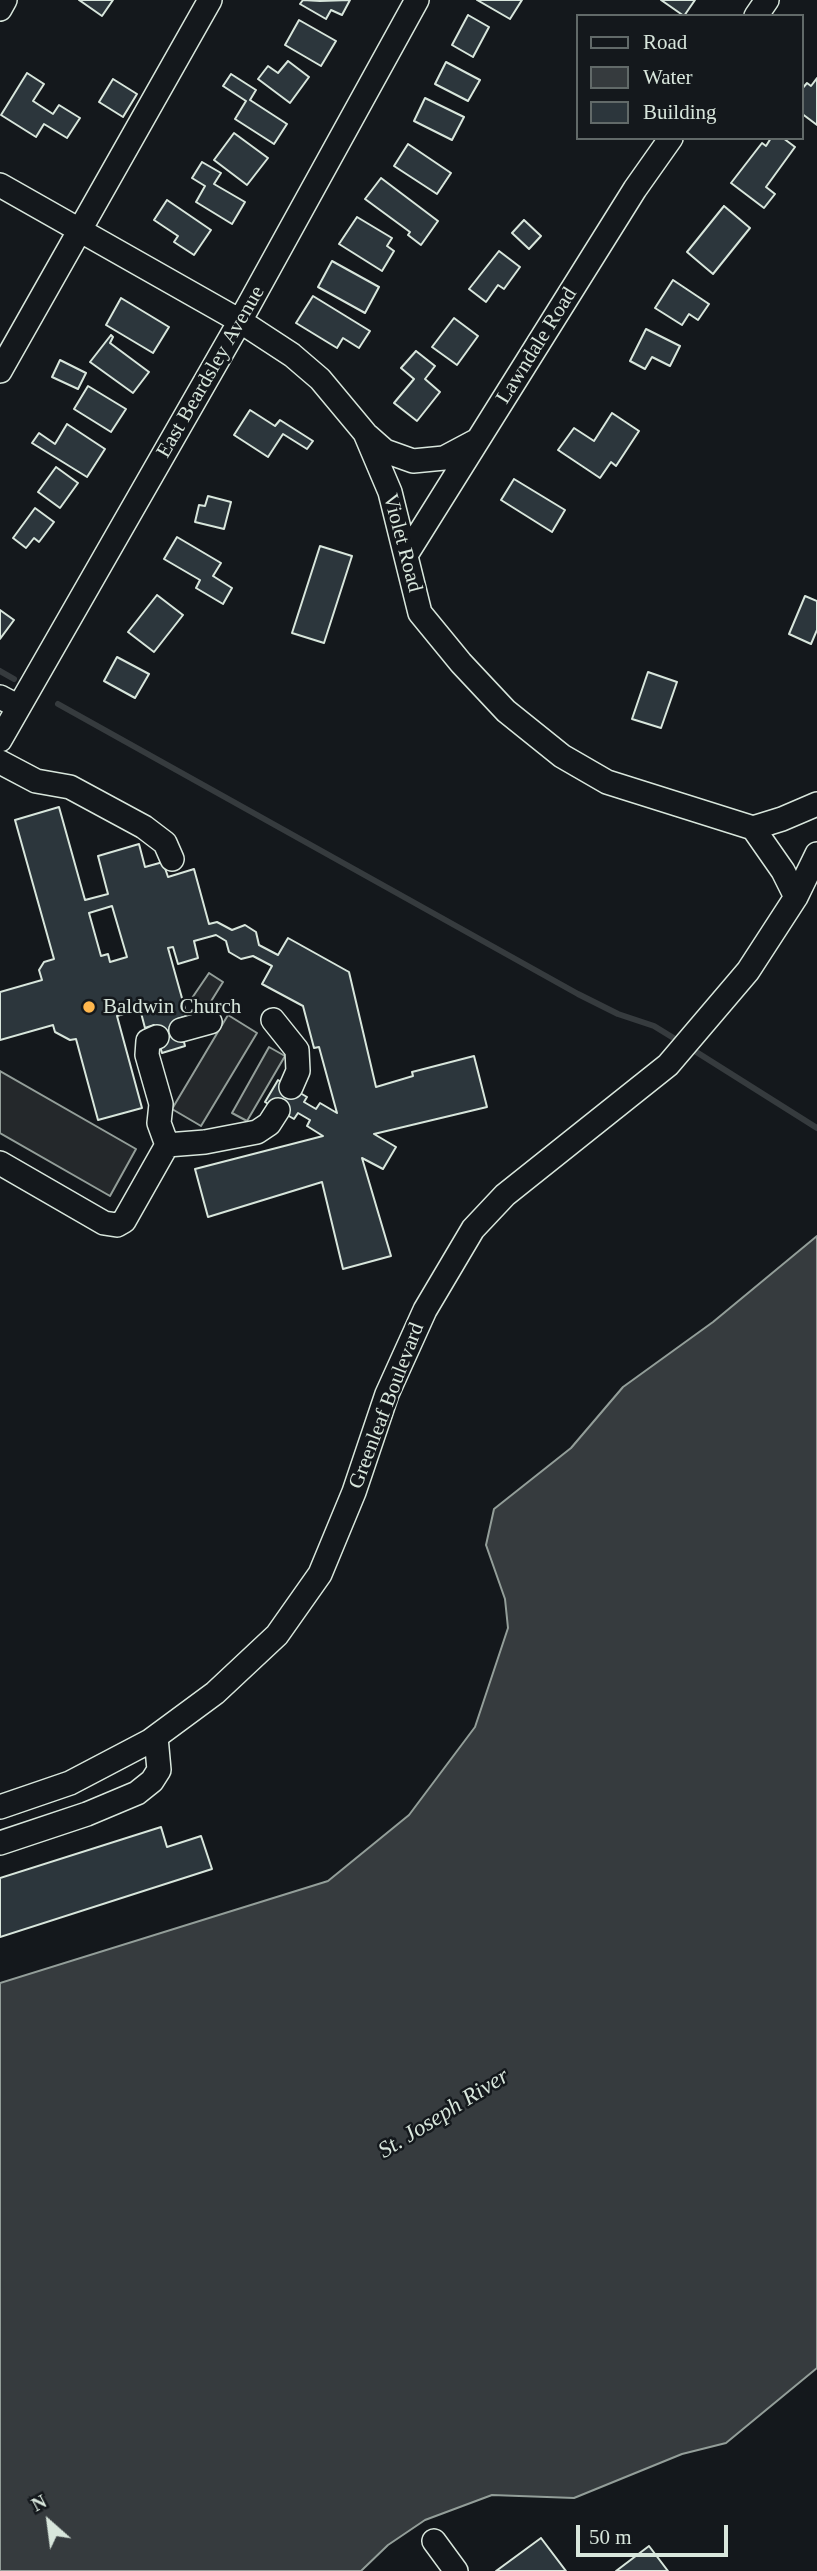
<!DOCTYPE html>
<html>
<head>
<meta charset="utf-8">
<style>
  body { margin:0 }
  #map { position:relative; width:817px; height:2571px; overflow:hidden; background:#14181c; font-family:Georgia,serif }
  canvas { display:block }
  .legend { position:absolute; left:576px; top:14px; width:228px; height:126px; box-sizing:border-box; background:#14181c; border:2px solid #626a69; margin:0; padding:9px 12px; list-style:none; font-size:21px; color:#d8e6dc }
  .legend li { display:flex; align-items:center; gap:14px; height:35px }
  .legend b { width:35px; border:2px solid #626a69 }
  .north { position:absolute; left:14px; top:2487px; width:70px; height:70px; -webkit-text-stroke:5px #14181c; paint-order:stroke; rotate:332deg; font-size:19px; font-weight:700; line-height:28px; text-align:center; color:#d8e6dc }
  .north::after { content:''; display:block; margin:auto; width:24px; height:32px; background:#d8e6dc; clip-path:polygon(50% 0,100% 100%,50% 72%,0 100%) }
  .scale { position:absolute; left:576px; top:2525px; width:152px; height:32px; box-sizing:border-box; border:4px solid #d8e6dc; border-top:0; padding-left:9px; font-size:21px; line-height:24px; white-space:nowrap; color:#d8e6dc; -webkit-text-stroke:5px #14181c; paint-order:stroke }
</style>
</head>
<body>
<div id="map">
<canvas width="817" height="2571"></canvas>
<ul class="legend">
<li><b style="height:9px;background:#14181c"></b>Road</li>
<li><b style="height:19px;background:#363b3e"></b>Water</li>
<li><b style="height:19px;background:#2c363c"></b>Building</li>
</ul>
<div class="north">N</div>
<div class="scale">50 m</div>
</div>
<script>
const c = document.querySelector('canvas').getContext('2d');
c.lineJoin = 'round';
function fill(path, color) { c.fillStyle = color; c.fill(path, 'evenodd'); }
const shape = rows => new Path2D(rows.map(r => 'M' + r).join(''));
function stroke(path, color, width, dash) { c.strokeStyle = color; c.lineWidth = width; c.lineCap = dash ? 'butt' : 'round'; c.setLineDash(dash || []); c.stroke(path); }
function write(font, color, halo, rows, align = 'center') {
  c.font = font + ' Georgia,serif'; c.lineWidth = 5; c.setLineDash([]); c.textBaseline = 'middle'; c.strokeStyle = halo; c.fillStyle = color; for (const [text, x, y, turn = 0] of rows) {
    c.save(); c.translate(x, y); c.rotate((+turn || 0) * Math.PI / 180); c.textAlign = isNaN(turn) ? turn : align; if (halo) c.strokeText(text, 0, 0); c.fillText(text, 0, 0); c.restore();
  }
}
const parking = shape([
  [209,973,223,982,205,1011,190,1001,209,973],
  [228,1015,257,1033,201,1126,172,1109,228,1015],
  [269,1047,285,1056,247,1121,232,1113,269,1047],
  [0,1071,136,1149,110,1196,0,1133,0,1071]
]);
fill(parking, '#24282b');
stroke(parking, '#939e99', 2);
const water = shape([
  [817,1236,817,2368,726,2443,682,2454,574,2498,492,2495,425,2520,388,2545,361,2571,0,2571,0,1983,328,1881,409,1815,475,1727,508,1628,505,1599,486,1545,494,1509,571,1448,623,1387,713,1322,817,1236]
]);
fill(water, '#363b3e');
stroke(water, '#939e99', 2);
stroke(shape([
  [0,671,14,679],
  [58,704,578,994,618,1014,654,1026,680,1042],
  [690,1048,817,1128]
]), '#363b3e', 6);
const building = shape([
  [79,0,113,0,102,16,79,0],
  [303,0,320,1,350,0,342,15,331,10,326,19,300,4,303,0],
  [477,0,522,0,510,19,477,0],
  [661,0,695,0,684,16,661,0],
  [468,15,489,27,473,57,452,45,468,15],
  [299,20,336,41,321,66,285,45,299,20],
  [288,61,309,77,290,103,258,79,268,66,278,73,288,61],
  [446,62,480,80,468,101,435,84,446,62],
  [27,73,44,84,33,101,53,114,59,105,80,118,67,138,44,124,36,137,1,115,27,73],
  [231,74,256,90,250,100,287,124,274,144,235,119,246,101,223,86,231,74],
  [817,78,817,125,801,113,801,90,807,83,811,86,817,78],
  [113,79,137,94,123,117,99,102,113,79],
  [425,98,464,117,452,140,414,121,425,98],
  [234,133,268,158,247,185,214,160,234,133],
  [771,138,783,138,795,147,766,187,775,194,764,208,731,183,762,143,766,146,771,138],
  [408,144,451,173,437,194,394,166,408,144],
  [202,162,221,173,214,184,245,202,232,224,196,202,205,186,192,178,202,162],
  [381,178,438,221,421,245,408,235,410,232,365,199,381,178],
  [167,200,211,230,194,255,174,242,178,236,154,220,167,200],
  [724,206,750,228,713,274,687,252,724,206],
  [357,217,392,238,387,246,394,251,382,271,339,244,357,217],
  [524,220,541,236,529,249,512,233,524,220],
  [499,251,520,267,504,289,498,285,486,302,469,289,499,251],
  [332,261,379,287,365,313,318,287,332,261],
  [673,280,709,304,698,320,689,314,682,325,655,308,673,280],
  [313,296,370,331,359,348,343,338,337,348,296,323,313,296],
  [121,298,169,327,153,353,106,325,121,298],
  [454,318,478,336,457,365,432,347,454,318],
  [646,329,680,346,670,366,652,357,645,369,630,361,646,329],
  [111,335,113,337,110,343,149,372,133,393,90,362,111,335],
  [416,351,435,366,425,379,440,392,417,421,394,403,414,379,401,368,416,351],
  [60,360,86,373,78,389,52,377,60,360],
  [88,386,126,409,111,432,74,409,88,386],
  [250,410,275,426,280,420,313,441,307,449,283,434,268,457,234,435,250,410],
  [612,413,639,431,616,466,611,462,600,478,558,450,574,428,594,441,612,413],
  [67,424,105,449,87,477,32,443,39,433,55,444,67,424],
  [56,467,78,483,60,508,38,492,56,467],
  [514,479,565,510,552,532,501,500,514,479],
  [208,496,231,502,224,529,195,522,199,505,205,506,208,496],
  [35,508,54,522,39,542,34,538,26,548,13,538,35,508],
  [177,537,221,563,213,576,232,588,223,604,196,588,200,580,164,559,177,537],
  [320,546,352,556,324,643,292,633,320,546],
  [157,595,183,615,154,652,128,632,157,595],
  [805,596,817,601,817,630,811,644,789,634,805,596],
  [0,610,14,620,0,639,0,610],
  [117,657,149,674,135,698,104,681,117,657],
  [648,672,677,682,661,728,632,719,648,672],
  [59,807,85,900,108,894,98,856,139,844,145,867,163,862,168,877,194,869,209,924,217,922,232,930,245,925,256,932,259,945,278,955,288,938,349,972,376,1087,413,1076,412,1072,474,1056,487,1107,374,1134,396,1147,383,1169,362,1158,391,1256,343,1269,322,1182,208,1217,195,1169,323,1136,307,1126,310,1120,298,1113,294,1119,265,1102,278,1080,307,1097,304,1102,316,1109,320,1103,337,1113,319,1047,314,1048,303,1006,262,984,272,966,253,956,241,959,229,952,226,941,216,935,194,941,198,958,178,964,173,947,168,948,187,1016,178,1019,185,1046,162,1053,154,1025,145,1028,140,1009,117,1016,142,1108,98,1120,76,1039,70,1040,55,1032,53,1025,0,1040,0,992,42,980,39,970,44,962,54,959,15,820,59,807],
  [112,906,127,957,110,962,108,954,101,956,89,913,112,906],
  [161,1827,167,1847,201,1836,212,1869,0,1937,0,1878,161,1827],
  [541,2538,566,2571,496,2571,541,2538],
  [649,2546,668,2571,616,2571,649,2546]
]);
fill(building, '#2c363c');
stroke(building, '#d8e6dc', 2);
const minor = shape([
  [0,9,5,0],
  [756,16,767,0],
  [0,185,240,321,292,355,320,379,365,433,390,492,420,613,461,663,506,711,562,756,607,782,753,828,783,871,796,897],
  [0,371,210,0],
  [368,436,385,451,413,461,444,458,476,441],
  [406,555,635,189,671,138],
  [0,697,19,707],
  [0,740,240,321,417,0],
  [0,762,36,781,70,787,144,827,165,843,172,859],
  [753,828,782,819,817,804],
  [273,1020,297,1050,298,1071,291,1087],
  [181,1030,210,1022],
  [157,1037,148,1041,147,1055,161,1104,159,1123,167,1145,205,1142,257,1132,269,1124,278,1110],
  [0,1163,104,1223,117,1225,124,1221,167,1145],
  [0,1807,70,1783,150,1741,215,1693,277,1635,320,1574,354,1492,387,1394,425,1310,473,1229,505,1195,668,1065,748,971,796,897,817,854],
  [0,1843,87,1814,137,1793,152,1781,159,1770,156,1737],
  [434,2541,456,2571]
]);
stroke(minor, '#d8e6dc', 26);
stroke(minor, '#14181c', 23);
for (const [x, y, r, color] of [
  [89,1007,7,"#ffb74d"]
]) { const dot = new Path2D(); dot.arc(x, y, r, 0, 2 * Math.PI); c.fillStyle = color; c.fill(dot); stroke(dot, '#14181c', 2.5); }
write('21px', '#d8e6dc', '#14181c', [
  ["Lawndale Road",537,346,-58],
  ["East Beardsley Avenue",211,372,-60],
  ["Violet Road",402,543,75],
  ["Greenleaf Boulevard",387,1406,-69]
]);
write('21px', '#d8e6dc', '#14181c', [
  ["Baldwin Church",103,1007]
], 'left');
write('italic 23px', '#d8e6dc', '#14181c', [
  ["St. Joseph River",444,2114,-32]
]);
</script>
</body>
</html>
